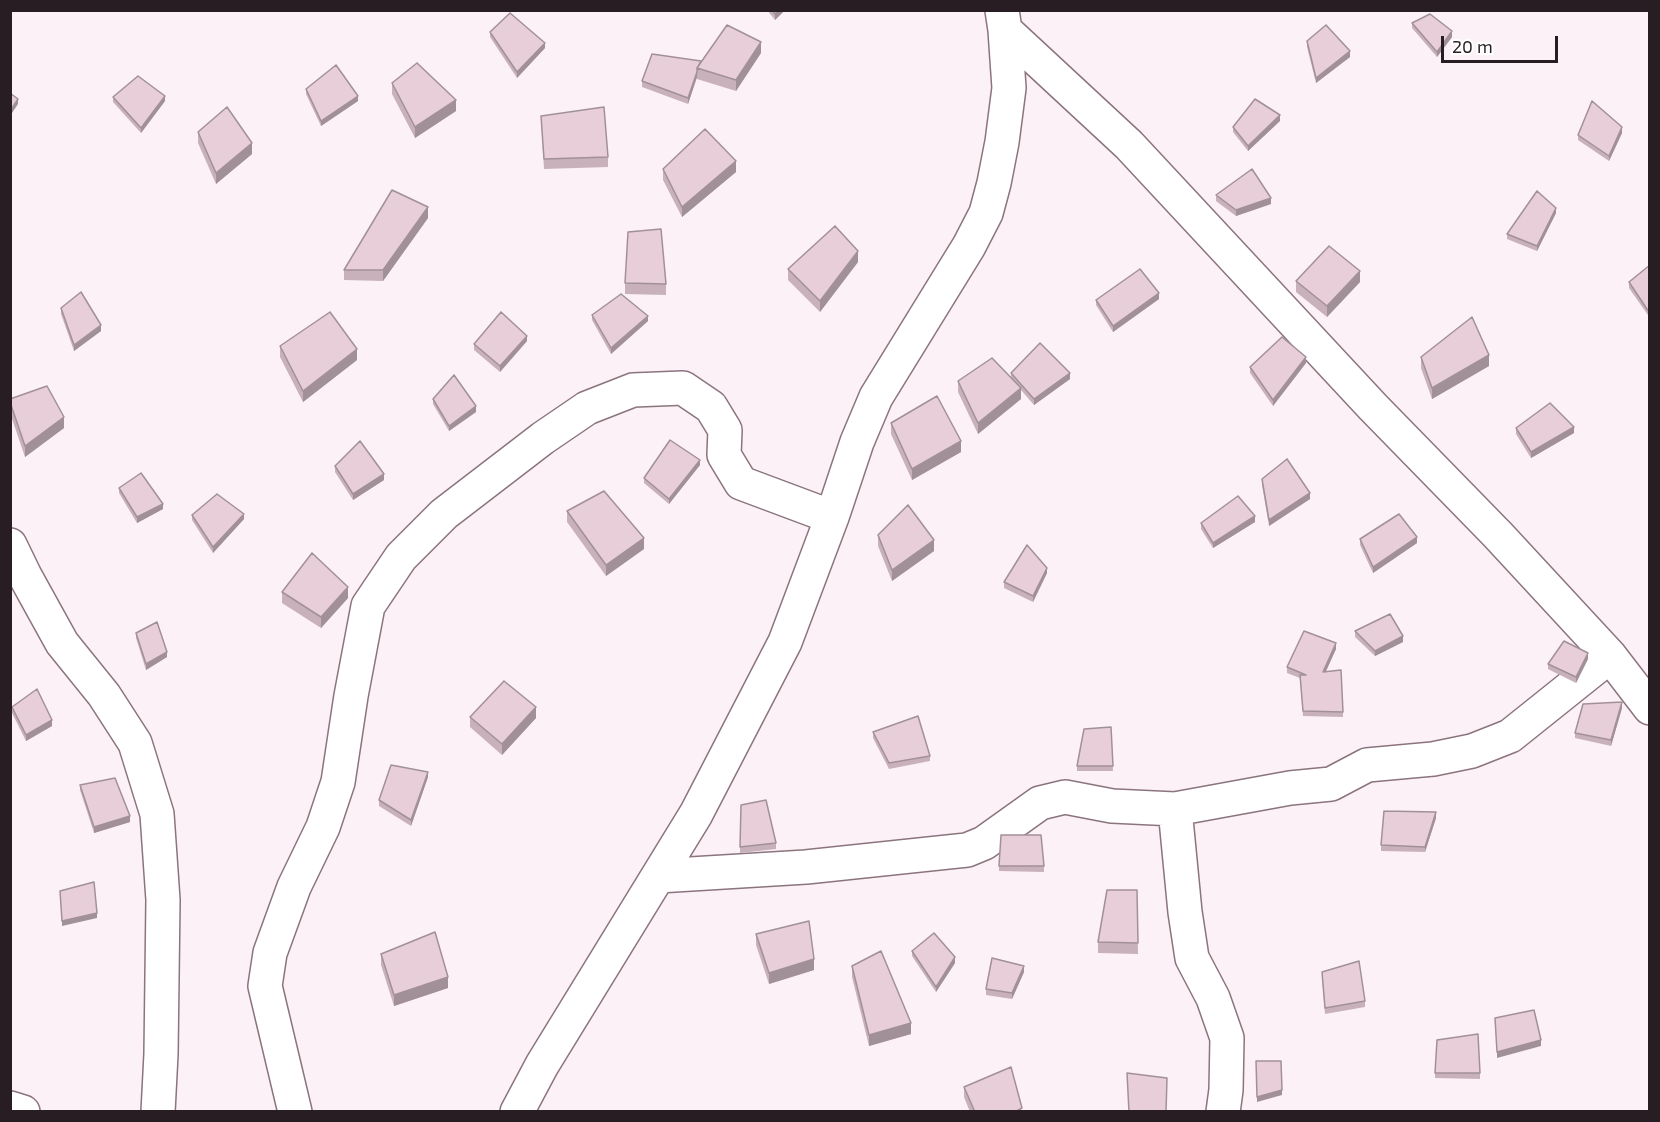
<!DOCTYPE html>
<html>
<head>
<meta charset="utf-8">
<style>
  body { margin:0 }
  #map { position:relative; width:1660px; height:1122px; overflow:hidden; background:#fcf1f6; font-family:"Exo 2",sans-serif }
  canvas { display:block }
  .frame { position:absolute; inset:0; border:12px solid #271d22; pointer-events:none }
  .scale { position:absolute; left:1441px; top:36px; width:117px; height:27px; box-sizing:border-box; border:3px solid #271d22; border-top:0; padding-left:8px; font-size:18px; line-height:21px; white-space:nowrap; color:#271d22; -webkit-text-stroke:4px #fff; paint-order:stroke }
</style>
</head>
<body>
<div id="map">
<canvas width="1660" height="1122"></canvas>
<div class="frame"></div>
<div class="scale">20 m</div>
</div>
<script>
const c = document.querySelector('canvas').getContext('2d');
c.lineJoin = 'round';
const shape = rows => new Path2D(rows.map(r => 'M' + r).join(''));
function stroke(path, color, width, dash) { c.strokeStyle = color; c.lineWidth = width; c.lineCap = dash ? 'butt' : 'round'; c.setLineDash(dash || []); c.stroke(path); }
function fill(path, color) { c.fillStyle = color; c.fill(path, 'evenodd'); }
const minor = shape([
  [1005,30,1129,145,1373,407,1498,535,1610,656,1650,708],
  [10,545,25,576,62,643,104,695,135,743,157,814,163,900,161,1054,158,1112],
  [1175,809,1185,912,1192,958,1213,998,1227,1038,1226,1090,1223,1112],
  [658,876,806,867,967,850,984,843,1040,803,1065,797,1112,806,1175,809,1290,788,1331,784,1367,765,1433,759,1472,751,1510,736,1610,656],
  [10,1108,23,1112],
  [295,1112,265,986,270,953,294,887,323,827,338,782,351,696,368,606,401,557,444,514,543,438,587,408,633,390,683,388,711,407,725,430,724,455,741,483,832,517],
  [517,1112,542,1065,696,814,785,642,832,517,857,442,876,397,969,246,986,213,994,183,1002,142,1009,88,1005,30,1002,10]
]);
stroke(minor, '#8b747e', 36);
stroke(minor, '#fff', 33);
fill(shape([
  [767,10,785,10,775,20],
  [1412,23,1452,37,1437,57,1412,28],
  [490,32,545,48,517,78,490,37],
  [1307,41,1350,57,1316,83,1307,47],
  [761,53,736,91,697,79,697,77,688,104,642,87,642,81,701,62],
  [392,83,456,111,415,138,392,94],
  [306,89,358,101,321,126,306,94],
  [113,97,165,101,141,133,113,102],
  [541,116,608,157,608,167,544,169],
  [1280,121,1248,151,1233,132,1233,127],
  [198,132,252,154,216,184,198,143],
  [1622,133,1609,161,1578,140,1578,135],
  [663,169,736,172,682,217,663,180],
  [1216,195,1271,204,1236,216,1216,201],
  [1556,213,1537,251,1507,239,1507,234],
  [428,218,383,281,344,280,344,270],
  [858,262,820,312,788,280,788,269],
  [1650,265,1650,318,1629,288,1629,282],
  [1296,281,1360,282,1327,317,1296,292],
  [625,283,666,284,666,295,625,294],
  [1159,299,1113,332,1096,305,1096,300],
  [61,308,101,331,74,351,61,314],
  [592,315,648,321,611,354,592,320],
  [527,341,500,372,474,350,474,344],
  [280,346,357,360,303,402,280,357],
  [1421,357,1489,366,1432,399,1421,368],
  [1306,363,1273,406,1250,373,1250,367],
  [1011,373,1070,379,1034,405,1021,390,1021,399,978,434,958,392,958,381,1011,378],
  [10,399,64,428,25,457,10,413],
  [433,399,476,412,449,431,433,404],
  [891,423,961,452,912,480,891,434],
  [1516,428,1574,433,1531,458,1516,434],
  [700,465,669,504,644,483,644,478],
  [335,466,384,480,353,500,335,472],
  [1262,479,1310,499,1269,526,1262,485],
  [119,488,163,509,137,523,119,493],
  [567,511,644,549,606,576,567,522],
  [192,515,244,519,213,553,192,520],
  [1255,522,1213,548,1201,529,1201,523],
  [878,535,934,551,892,581,878,546],
  [1360,539,1417,543,1373,573,1360,545],
  [1047,573,1033,602,1004,588,1004,582],
  [282,592,348,598,321,628,282,603],
  [1355,631,1403,642,1375,656,1355,637],
  [136,633,167,657,146,670,136,638],
  [1336,649,1325,672,1343,712,1343,717,1303,716,1300,678,1287,673,1287,667],
  [1588,659,1576,683,1548,669,1548,664],
  [12,707,52,726,26,741,12,713],
  [1622,708,1611,746,1575,738,1575,733],
  [470,717,536,718,502,755,470,727],
  [1111,727,1113,771,1077,771,1077,766],
  [873,732,930,756,930,761,889,769,873,738],
  [428,777,411,826,379,806,379,800],
  [80,785,130,822,94,833,80,790],
  [1436,818,1425,852,1381,851,1381,845],
  [776,843,776,849,740,853,740,847],
  [999,866,1044,866,1044,872,999,871],
  [1137,890,1138,954,1098,953,1098,942],
  [756,934,814,970,769,984,756,945],
  [912,951,955,963,936,992,912,956],
  [381,954,448,988,394,1006,381,965],
  [852,966,911,1034,869,1046,852,977],
  [1024,972,1012,999,986,995,986,989],
  [1322,978,1365,1001,1365,1007,1325,1014],
  [1435,1073,1480,1073,1480,1079,1435,1078],
  [964,1087,1022,1112,970,1112,964,1097]
]), '#c8b1bb');
fill(shape([
  [779,10,785,10,775,20,775,14],
  [1452,31,1452,37,1437,57,1437,52],
  [761,42,761,53,736,91,736,80],
  [545,43,545,48,517,78,517,72],
  [1350,51,1350,57,1316,83,1316,78],
  [697,72,697,77,688,104,688,98],
  [165,96,165,101,141,133,141,128],
  [358,96,358,101,321,126,321,121],
  [18,99,18,104,10,116,10,111],
  [456,100,456,111,415,138,415,127],
  [1280,115,1280,121,1248,151,1248,146],
  [1622,127,1622,133,1609,161,1609,156],
  [252,143,252,154,216,184,216,173],
  [736,161,736,172,682,217,682,207],
  [1271,198,1271,204,1236,216,1236,210],
  [428,207,428,218,383,281,383,270],
  [1556,208,1556,213,1537,251,1537,246],
  [858,251,858,262,820,312,820,301],
  [1360,271,1360,282,1327,317,1327,306],
  [1159,293,1159,299,1113,332,1113,326],
  [648,316,648,321,611,354,611,348],
  [101,325,101,331,74,351,74,345],
  [527,336,527,341,500,372,500,366],
  [357,349,357,360,303,402,303,391],
  [1489,355,1489,366,1432,399,1432,388],
  [1306,357,1306,363,1273,406,1273,400],
  [1070,373,1070,379,1034,405,1034,399],
  [1021,388,1021,399,978,434,978,423],
  [476,406,476,412,449,431,449,426],
  [64,417,64,428,25,457,25,446],
  [1574,427,1574,433,1531,458,1531,452],
  [961,441,961,452,912,480,912,469],
  [700,460,700,465,669,504,669,499],
  [384,474,384,480,353,500,353,494],
  [1310,493,1310,499,1269,526,1269,520],
  [163,504,163,509,137,523,137,517],
  [244,514,244,519,213,553,213,547],
  [1255,516,1255,522,1213,548,1213,543],
  [1417,537,1417,543,1373,573,1373,567],
  [644,538,644,549,606,576,606,565],
  [934,540,934,551,892,581,892,570],
  [1047,568,1047,573,1033,602,1033,596],
  [348,587,348,598,321,628,321,617],
  [1403,636,1403,642,1375,656,1375,651],
  [1336,643,1336,649,1323,678,1323,672],
  [167,652,167,657,146,670,146,664],
  [1588,653,1588,659,1576,683,1576,677],
  [1622,702,1622,708,1611,746,1611,740],
  [536,707,536,718,502,755,502,744],
  [52,720,52,726,26,741,26,735],
  [428,772,428,777,411,826,411,820],
  [1436,812,1436,818,1425,852,1425,847],
  [130,816,130,822,94,833,94,827],
  [97,913,97,918,62,926,62,921],
  [955,957,955,963,936,992,936,987],
  [814,959,814,970,769,984,769,973],
  [1024,966,1024,972,1012,999,1012,993],
  [448,977,448,988,394,1006,394,995],
  [911,1023,911,1034,869,1046,869,1035],
  [1541,1040,1541,1046,1497,1058,1497,1052],
  [1282,1090,1282,1095,1257,1102,1257,1097]
]), '#a29098');
const building = shape([
  [772,10,779,10,775,14,772,10],
  [510,13,545,43,517,72,490,32,510,13],
  [1430,14,1452,31,1437,52,1412,23,1430,14],
  [727,25,761,42,736,80,697,68,727,25],
  [1326,25,1350,51,1316,78,1307,41,1326,25],
  [652,54,701,61,697,68,697,72,688,98,642,81,652,54],
  [417,63,456,100,415,127,392,83,417,63],
  [336,65,358,96,321,121,306,89,336,65],
  [138,76,165,96,141,128,113,97,138,76],
  [10,93,18,99,10,111,10,93],
  [1255,99,1280,115,1248,146,1233,127,1255,99],
  [1592,101,1622,127,1609,156,1578,135,1592,101],
  [227,107,252,143,216,173,198,132,227,107],
  [604,107,608,157,544,159,541,116,604,107],
  [705,129,736,161,682,207,663,169,705,129],
  [1252,169,1271,198,1236,210,1216,195,1252,169],
  [392,190,428,207,383,270,344,270,392,190],
  [1537,191,1556,208,1537,246,1507,234,1537,191],
  [835,226,858,251,820,301,788,269,835,226],
  [661,229,666,284,625,283,628,232,661,229],
  [1329,246,1360,271,1327,306,1296,281,1329,246],
  [1650,265,1650,312,1649,312,1629,282,1650,265],
  [1140,269,1159,293,1113,326,1096,300,1140,269],
  [81,292,101,325,74,345,61,308,81,292],
  [621,294,648,316,611,348,592,315,621,294],
  [330,312,357,349,303,391,280,346,330,312],
  [501,312,527,336,500,366,474,344,501,312],
  [1472,317,1489,355,1432,388,1421,357,1472,317],
  [1282,337,1306,357,1273,400,1250,367,1282,337],
  [1040,343,1070,373,1034,399,1011,373,1040,343],
  [992,358,1021,388,978,423,958,381,992,358],
  [454,375,476,406,449,426,433,399,454,375],
  [47,386,64,417,25,446,10,402,10,399,47,386],
  [937,396,961,441,912,469,891,423,937,396],
  [1550,403,1574,427,1531,452,1516,428,1550,403],
  [670,440,700,460,669,499,644,478,670,440],
  [360,441,384,474,353,494,335,466,360,441],
  [1287,459,1310,493,1269,520,1262,479,1287,459],
  [141,473,163,504,137,517,119,488,141,473],
  [604,491,644,538,606,565,567,511,604,491],
  [217,494,244,514,213,547,192,515,217,494],
  [1238,496,1255,516,1213,543,1201,523,1238,496],
  [908,505,934,540,892,570,878,535,908,505],
  [1399,514,1417,537,1373,567,1360,539,1399,514],
  [1027,545,1047,568,1033,596,1004,582,1027,545],
  [312,553,348,587,321,617,282,592,312,553],
  [1390,614,1403,636,1375,651,1355,631,1390,614],
  [157,622,167,652,146,664,136,633,157,622],
  [1304,631,1336,643,1323,672,1341,670,1343,712,1303,711,1300,675,1306,675,1287,667,1304,631],
  [1564,641,1588,653,1576,677,1548,664,1564,641],
  [504,681,536,707,502,744,470,717,504,681],
  [37,689,52,720,26,735,12,707,37,689],
  [1622,702,1611,740,1575,733,1583,704,1622,702],
  [918,716,930,756,889,763,873,732,918,716],
  [1111,727,1113,766,1077,766,1084,729,1111,727],
  [391,765,428,772,411,820,379,800,391,765],
  [115,778,130,816,94,827,80,785,115,778],
  [766,800,776,843,740,847,741,805,766,800],
  [1384,811,1436,812,1425,847,1381,845,1384,811],
  [1001,835,1041,835,1044,866,999,866,1001,835],
  [94,882,97,913,62,921,60,891,94,882],
  [1107,890,1137,890,1138,943,1098,942,1107,890],
  [809,921,814,959,769,973,756,934,809,921],
  [435,932,448,977,394,995,381,954,435,932],
  [934,933,955,957,936,987,912,951,934,933],
  [881,951,911,1023,869,1035,852,966,881,951],
  [992,958,1024,966,1012,993,986,989,992,958],
  [1359,961,1365,1001,1325,1008,1322,972,1359,961],
  [1534,1010,1541,1040,1497,1052,1495,1018,1534,1010],
  [1478,1034,1480,1073,1435,1073,1437,1040,1478,1034],
  [1256,1061,1281,1061,1282,1090,1257,1097,1256,1061],
  [1011,1067,1022,1108,1015,1112,975,1112,964,1087,1011,1067],
  [1127,1073,1167,1078,1166,1112,1129,1112,1127,1073]
]);
fill(building, '#e8ced9');
stroke(building, '#a29098', 1.5);
</script>
</body>
</html>
